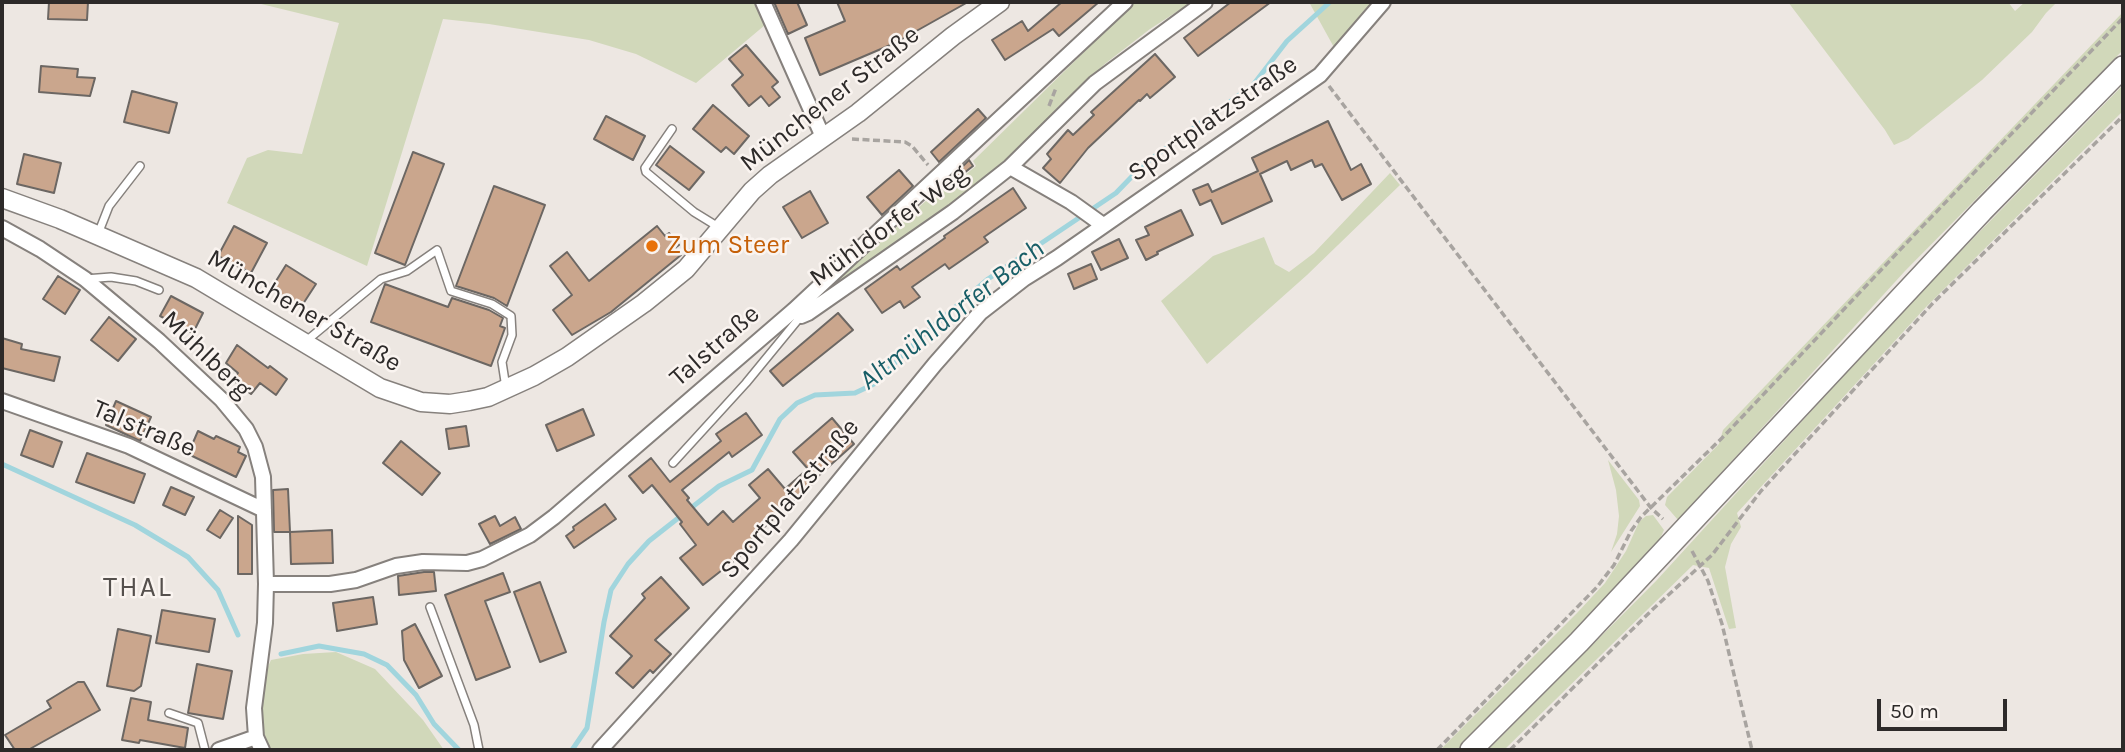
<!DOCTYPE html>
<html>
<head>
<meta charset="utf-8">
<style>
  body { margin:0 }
  #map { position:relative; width:2125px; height:752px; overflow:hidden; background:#ede7e2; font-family:Karla,sans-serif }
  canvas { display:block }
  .frame { position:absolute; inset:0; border:4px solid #2d2a29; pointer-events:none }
  .scale { position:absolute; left:1877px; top:699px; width:130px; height:32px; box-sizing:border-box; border:4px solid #2d2a29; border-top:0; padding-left:9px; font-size:21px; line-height:24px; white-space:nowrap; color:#2d2a29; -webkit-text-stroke:5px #faf4f0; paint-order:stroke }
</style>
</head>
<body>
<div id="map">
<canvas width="2125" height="752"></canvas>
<div class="frame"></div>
<div class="scale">50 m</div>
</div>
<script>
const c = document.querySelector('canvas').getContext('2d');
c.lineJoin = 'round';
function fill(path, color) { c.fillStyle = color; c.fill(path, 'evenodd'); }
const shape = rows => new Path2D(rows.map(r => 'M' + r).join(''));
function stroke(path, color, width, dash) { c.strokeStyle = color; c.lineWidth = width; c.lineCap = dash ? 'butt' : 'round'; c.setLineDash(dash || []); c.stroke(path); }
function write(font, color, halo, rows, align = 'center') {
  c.font = font + ' Karla,sans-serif'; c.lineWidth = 5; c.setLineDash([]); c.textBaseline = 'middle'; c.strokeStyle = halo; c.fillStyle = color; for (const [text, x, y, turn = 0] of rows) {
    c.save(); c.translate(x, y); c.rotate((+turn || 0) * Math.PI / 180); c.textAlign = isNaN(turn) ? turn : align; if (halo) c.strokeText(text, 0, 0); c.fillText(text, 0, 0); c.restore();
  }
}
fill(shape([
  [253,2,757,2,765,25,696,83,636,54,589,40,489,24,443,19,367,266,227,203,247,158,268,150,302,154,339,23],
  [1135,2,1192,2,1150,29,1106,63,1059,106,1009,159,970,192,841,284,816,299,955,175,959,180,976,166,973,161],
  [1309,2,1376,2,1336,51],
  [1788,2,2008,2,2015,11,2025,2,2057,2,2046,13,2032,32,1982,80,1908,139,1894,145,1885,130],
  [2123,12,2123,50,1905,271,1678,520,1665,505,1667,497,1719,444,1723,430],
  [2123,85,2123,111,1926,307,1737,513,1741,527,1731,544,1725,567,1736,628,1729,629,1709,568,1693,565,1504,750,1488,750,1656,581,1911,302],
  [1390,173,1400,185,1307,275,1207,364,1161,301,1213,256,1264,237,1275,264,1289,272,1314,253],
  [1608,460,1639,500,1640,506,1611,552,1617,534,1619,516,1616,490],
  [1653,515,1664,530,1658,543,1597,610,1477,732,1457,750,1440,750,1577,613,1605,583,1626,551,1639,522,1646,516],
  [336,652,375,669,423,720,444,750,269,750,262,733,262,701,263,678,271,660,303,654]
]), '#d1d8ba');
stroke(shape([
  [2,464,135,525,188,557,218,590,238,635],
  [281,654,319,646,364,654,387,665,416,695,434,724,459,750],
  [572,750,587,728,604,622,611,590,628,564,649,541,719,486,752,470,780,419,797,403,815,395,855,393,874,384,923,335,988,279,1116,193,1144,164,1253,85,1287,41,1330,2]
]), '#a1d5dd', 5);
const building = shape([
  [49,2,88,2,87,20,48,19,49,2],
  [774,2,797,2,807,25,788,34,774,2],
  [837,2,968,2,895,43,820,75,805,38,845,21,837,2],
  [1062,2,1099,2,1059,36,1053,29,1005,60,992,40,1022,21,1028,31,1062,2],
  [1231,2,1271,2,1198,56,1184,38,1231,2],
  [746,45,778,82,772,87,780,97,769,106,761,96,749,106,732,85,743,75,729,59,746,45],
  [1155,54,1175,77,1150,98,1147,94,1140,101,1139,100,1088,148,1060,183,1043,168,1051,159,1047,154,1068,130,1073,135,1094,115,1091,112,1155,54],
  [41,66,78,69,77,77,95,78,90,96,39,92,41,66],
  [132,91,177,103,169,133,124,122,132,91],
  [713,105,749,136,734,154,726,147,721,152,693,129,713,105],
  [978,109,986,118,939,162,931,152,978,109],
  [606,116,645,136,633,160,594,139,606,116],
  [1328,121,1351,170,1361,164,1371,184,1342,200,1322,164,1315,167,1312,160,1291,170,1287,161,1260,174,1272,201,1222,224,1211,200,1200,205,1193,190,1208,184,1212,192,1258,171,1252,158,1328,121],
  [670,146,704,172,689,190,656,165,670,146],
  [413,152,444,164,405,265,375,253,413,152],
  [24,154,61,163,54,193,17,184,24,154],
  [969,160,973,166,959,177,956,173,969,160],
  [899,170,913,186,882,215,867,197,899,170],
  [494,186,545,205,507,306,494,298,456,286,494,186],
  [1013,188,1026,208,984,237,988,242,949,269,945,264,912,287,920,297,904,308,900,301,882,313,865,289,897,266,900,270,945,238,944,236,1013,188],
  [810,191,828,223,802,238,783,207,810,191],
  [1181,210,1193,235,1157,252,1158,254,1146,260,1136,240,1149,235,1145,227,1181,210],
  [234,226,267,243,251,273,218,256,234,226],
  [657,226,665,236,669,233,679,245,675,248,681,255,611,312,572,335,553,310,572,295,550,266,567,252,589,281,657,226],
  [1119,239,1128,258,1101,270,1092,252,1119,239],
  [1091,264,1097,279,1074,289,1068,274,1091,264],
  [286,265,316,284,301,307,271,289,286,265],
  [58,276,80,290,65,314,43,299,58,276],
  [385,284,448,307,452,298,489,310,503,318,500,326,505,328,491,366,371,322,385,284],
  [171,296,203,313,193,333,160,316,171,296],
  [838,313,853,330,783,386,770,371,838,313],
  [109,317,136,339,118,361,91,340,109,317],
  [2,338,22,344,21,349,60,357,54,381,2,368,2,338],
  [237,345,268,368,270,366,287,379,276,395,260,383,251,394,233,380,238,373,226,363,237,345],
  [116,401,151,417,140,441,106,425,116,401],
  [583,409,594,435,557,451,546,425,583,409],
  [746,413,762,435,732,457,729,452,682,490,689,498,687,500,708,525,723,511,733,522,760,498,749,485,768,469,785,489,803,473,812,484,750,540,754,545,703,585,680,558,696,545,680,524,682,522,652,485,643,493,629,476,651,458,670,482,721,441,716,434,746,413],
  [832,418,854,444,816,478,793,452,832,418],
  [466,426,469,446,449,449,446,429,466,426],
  [30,430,62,442,53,467,21,455,30,430],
  [198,431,214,439,216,436,240,447,238,452,246,456,236,477,188,454,198,431],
  [401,441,440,473,422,495,383,463,401,441],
  [87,453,145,474,134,503,76,482,87,453],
  [171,487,194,497,185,515,163,505,171,487],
  [288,489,290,532,274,532,273,490,288,489],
  [605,504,616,519,574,548,566,536,574,530,573,527,605,504],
  [220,510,233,518,220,538,207,530,220,510],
  [238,516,252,525,252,574,238,574,238,516],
  [495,516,500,526,515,517,521,529,490,544,479,524,495,516],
  [332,530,333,563,291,564,290,532,332,530],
  [424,572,434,572,436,591,399,595,398,576,424,572],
  [503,573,510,592,485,601,510,667,476,680,445,595,503,573],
  [661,577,689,608,655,640,671,654,653,673,650,670,633,688,616,673,632,656,610,636,645,598,642,594,661,577],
  [540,582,566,652,540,662,514,592,540,582],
  [373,597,377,624,337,631,333,603,373,597],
  [162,610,215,619,209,652,156,643,162,610],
  [415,624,442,676,419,688,404,660,402,631,415,624],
  [118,629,151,636,141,686,134,691,107,686,118,629],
  [197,664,232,671,223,719,188,713,197,664],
  [78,682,84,682,100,710,28,750,15,750,5,735,51,708,47,701,78,682],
  [131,698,151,702,148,720,188,728,185,748,140,740,139,743,122,740,131,698]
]);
fill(building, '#caa68d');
stroke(building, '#6c6763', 2);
const service = shape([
  [672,129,645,168,646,172,694,212,720,228],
  [98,234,109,206,140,166],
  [85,279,111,277,136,281,159,290],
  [305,342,381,279,407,271,437,250,451,291,492,304,511,316,512,335,502,362,506,388],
  [673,463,746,383,801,316],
  [430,607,474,725,479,750],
  [169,713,198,723,205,750]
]);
const minor = shape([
  [763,2,823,137],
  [1010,167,1071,202,1103,225],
  [2,228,40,249,85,279,159,341,222,400,246,429,255,447,263,477,266,584,265,623,254,708,256,737,262,750],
  [794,310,801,316,808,313,953,212,1010,167,1095,83,1205,2],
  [2,401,129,446,264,510],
  [266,584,330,584,356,580,396,566,423,562,467,563,482,559,530,535,554,517,794,310,1125,2],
  [219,750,256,737],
  [600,750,791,540,935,364,980,313,1025,278,1057,258,1320,75,1383,2]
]);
const tertiary = shape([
  [2,198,60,219,196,278,380,388,421,402,450,404,469,401,488,397,534,376,567,357,644,303,686,269,752,191,770,175,858,113,953,36,1000,2]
]);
const secondary = shape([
  [1471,750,1579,642,1982,211,2123,67]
]);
stroke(service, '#86817d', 10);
stroke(minor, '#86817d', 18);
stroke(tertiary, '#86817d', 21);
stroke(secondary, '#86817d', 24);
stroke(shape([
  [1329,86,1651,508,1663,519],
  [1049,106,1056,88],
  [852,139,905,142,912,146,928,165],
  [1692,551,1708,581,1722,624,1752,750],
  [1437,750,1597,587,1614,565,1631,531,1641,517,1725,435,1916,233,2123,18],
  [1510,750,1653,609,1712,555,1761,491,1933,303,2123,116]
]), '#a8a4a0', 3.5, [7, 3.5]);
stroke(service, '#fff', 7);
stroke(minor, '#fff', 14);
stroke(tertiary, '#fff', 18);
stroke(secondary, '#fff', 21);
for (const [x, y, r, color] of [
  [652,246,7,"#e8710a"]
]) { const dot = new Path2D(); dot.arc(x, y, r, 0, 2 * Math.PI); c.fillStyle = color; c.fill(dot); stroke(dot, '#faf4f0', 2.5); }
write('26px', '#2d2a29', '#faf4f0', [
  ["Münchener Straße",830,99,-38],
  ["Sportplatzstraße",1213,119,-35],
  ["Mühldorfer Weg",889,226,-36],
  ["Münchener Straße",304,311,30],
  ["Talstraße",715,346,-41],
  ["Mühlberg",206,355,44],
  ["Talstraße",144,429,23],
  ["Sportplatzstraße",790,499,-50]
]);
write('26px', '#c56008', '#faf4f0', [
  ["Zum Steer",666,246]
], 'left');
write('italic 28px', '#185e67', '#faf4f0', [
  ["Altmühldorfer Bach",952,315,-38]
]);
c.letterSpacing = '2px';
write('28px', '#55504d', '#faf4f0', [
  ["THAL",138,588]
]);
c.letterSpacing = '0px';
</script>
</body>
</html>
